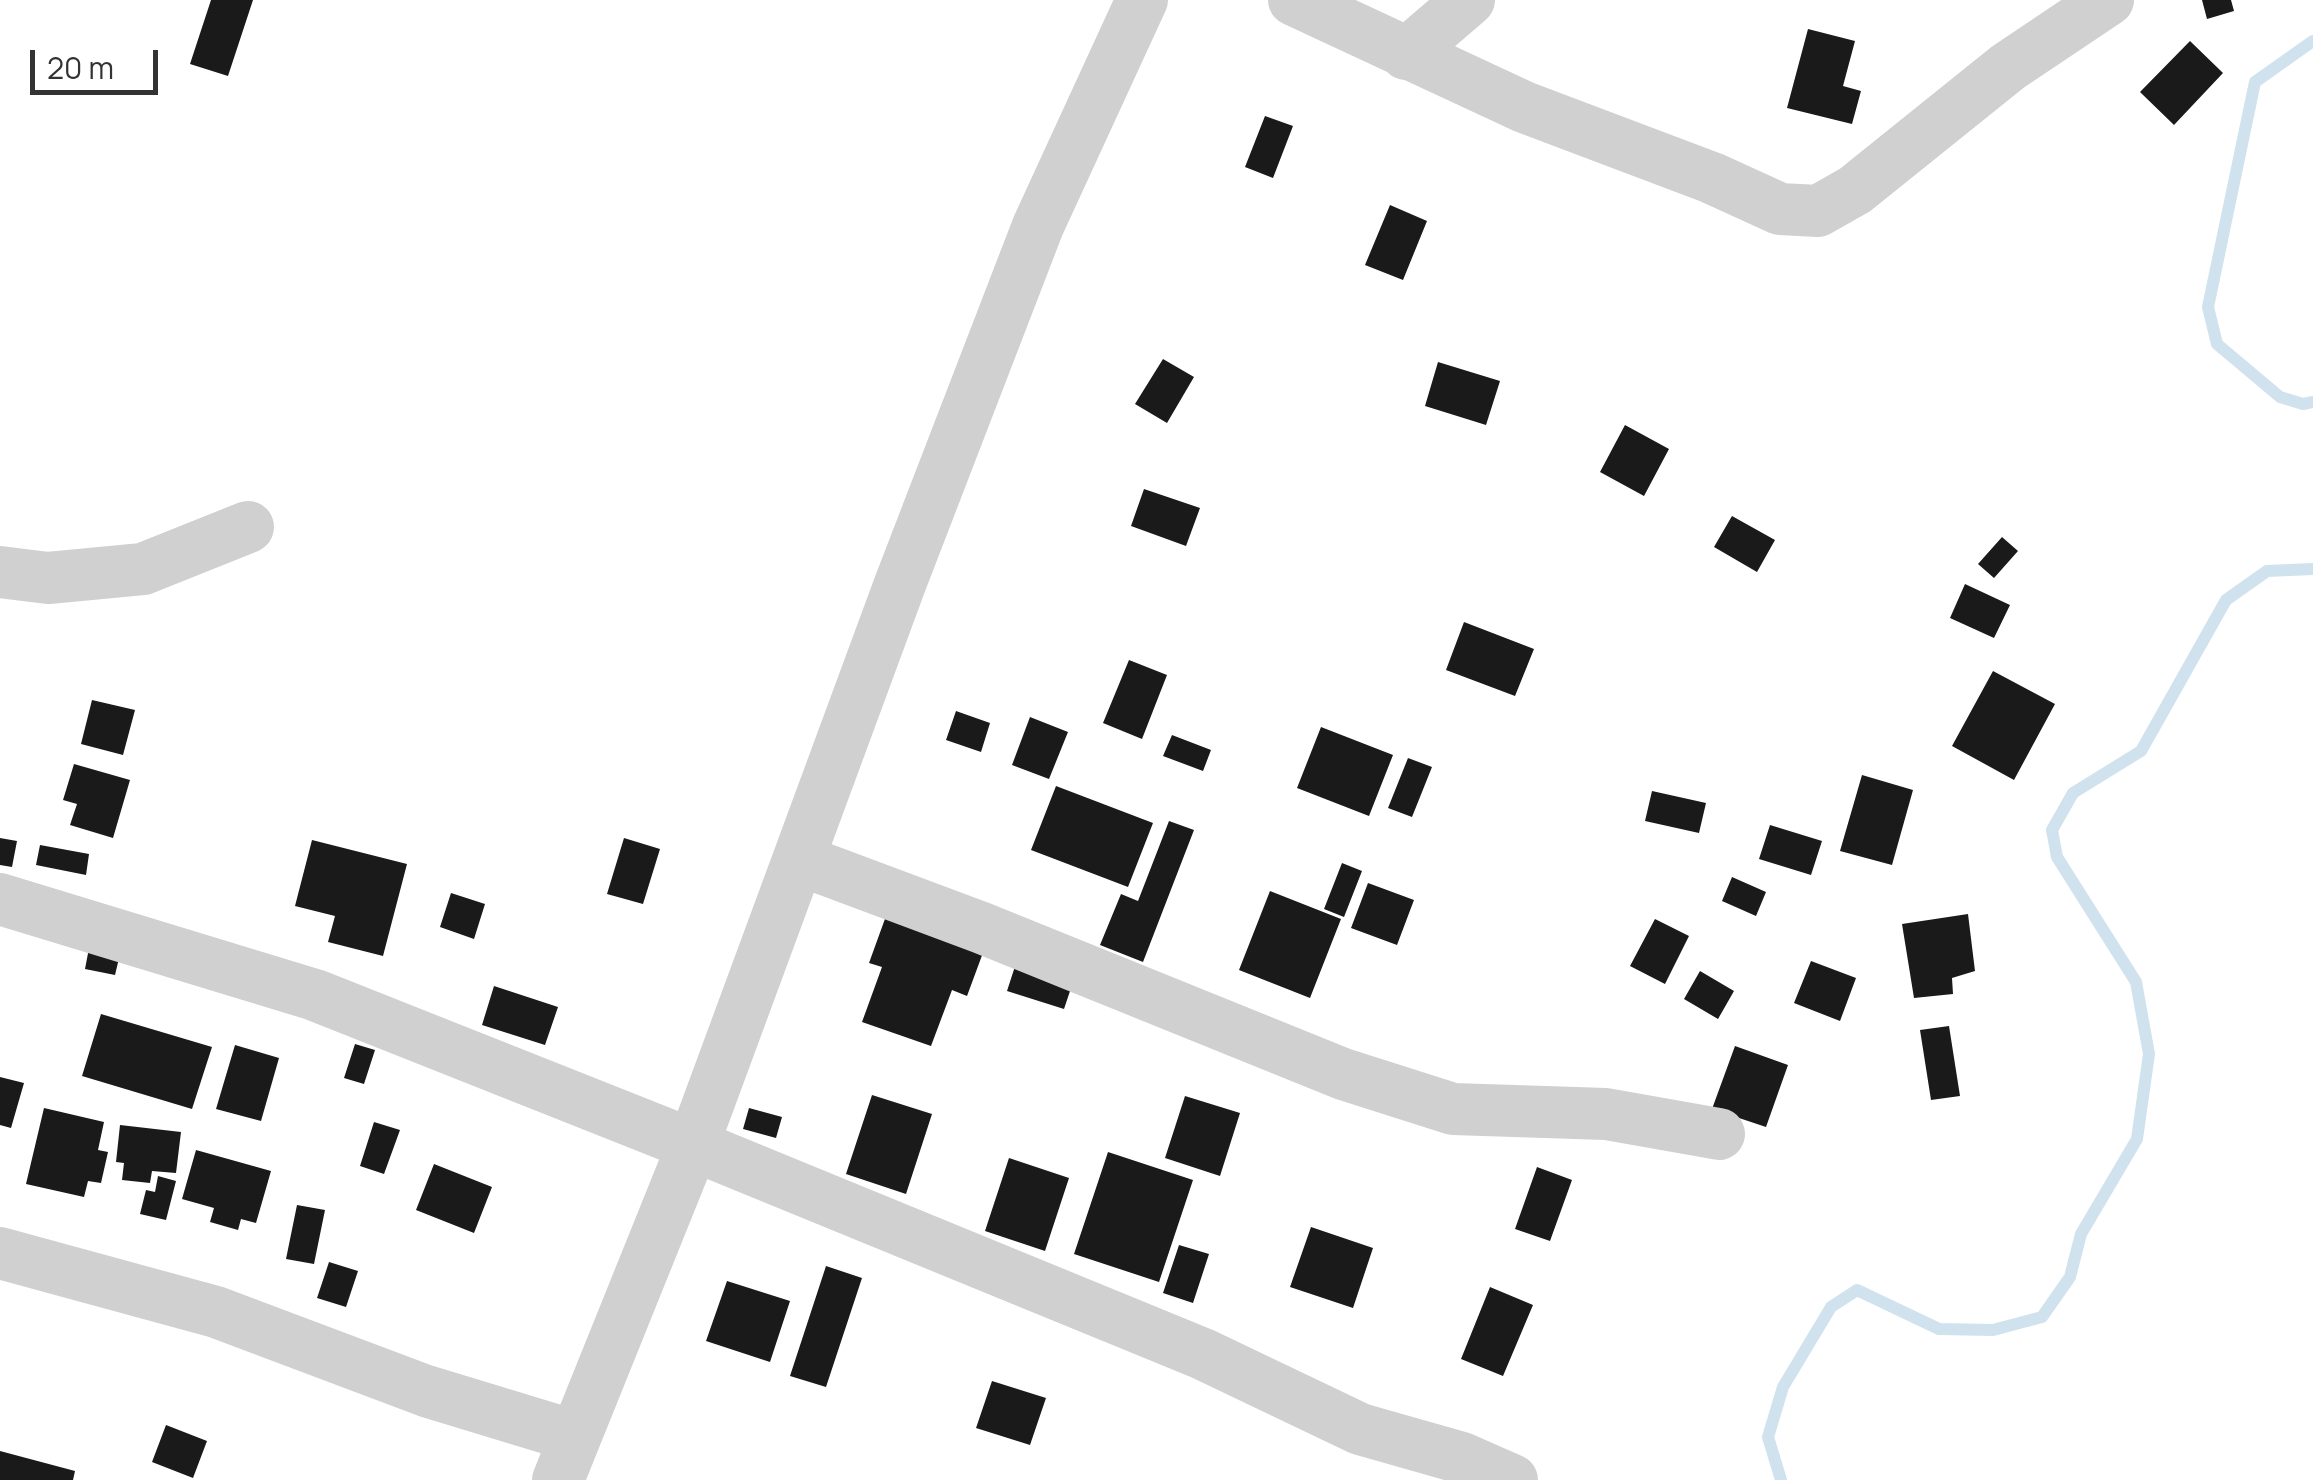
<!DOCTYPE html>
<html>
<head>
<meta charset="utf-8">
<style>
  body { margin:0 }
  #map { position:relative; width:2313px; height:1480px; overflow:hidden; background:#fff; font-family:Manrope,sans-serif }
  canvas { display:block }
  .scale { position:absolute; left:30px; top:50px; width:128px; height:45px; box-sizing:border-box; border:5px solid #333; border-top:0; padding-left:12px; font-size:30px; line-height:35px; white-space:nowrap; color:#333; -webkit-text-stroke:8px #fff; paint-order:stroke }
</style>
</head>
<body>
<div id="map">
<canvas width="2313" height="1480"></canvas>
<div class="scale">20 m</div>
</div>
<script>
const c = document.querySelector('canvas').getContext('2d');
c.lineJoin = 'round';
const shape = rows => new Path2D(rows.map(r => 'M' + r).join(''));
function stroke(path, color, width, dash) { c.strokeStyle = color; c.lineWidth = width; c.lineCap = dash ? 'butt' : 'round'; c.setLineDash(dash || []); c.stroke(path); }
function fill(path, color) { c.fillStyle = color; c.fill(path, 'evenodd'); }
stroke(shape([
  [2313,41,2255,82,2208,307,2217,344,2280,397,2303,404,2313,402],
  [1781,1480,1768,1437,1783,1387,1831,1307,1857,1290,1939,1329,1993,1330,2042,1317,2070,1277,2081,1234,2137,1139,2149,1054,2136,982,2057,857,2052,830,2073,793,2141,751,2226,600,2267,571,2313,569]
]), '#cfe2ee', 12);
fill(shape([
  [211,0,253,0,228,76,190,64],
  [2202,0,2231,0,2234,11,2207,19],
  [1808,29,1855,41,1843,86,1861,91,1852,124,1787,108],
  [2190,41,2223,73,2174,125,2140,92],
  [1265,116,1293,126,1273,178,1245,167],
  [1390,205,1427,221,1403,280,1365,265],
  [1163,359,1194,377,1167,423,1135,404],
  [1438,362,1500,381,1486,425,1425,406],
  [1625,425,1669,449,1644,496,1600,472],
  [1144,489,1200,508,1186,546,1131,526],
  [1732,516,1775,540,1757,572,1714,547],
  [2002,537,2018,551,1994,578,1978,564],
  [1965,584,2010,605,1994,638,1950,618],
  [1464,622,1534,649,1515,696,1446,670],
  [1129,660,1167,675,1142,739,1103,723],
  [1993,671,2055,704,2014,780,1952,746],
  [92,700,135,710,123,755,81,744],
  [956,711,990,723,981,752,946,740],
  [1030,717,1068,732,1049,779,1012,765],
  [1321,727,1393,755,1369,816,1297,788],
  [1172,735,1211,750,1203,771,1163,756],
  [1408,758,1432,767,1412,817,1388,808],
  [74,764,130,780,113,838,70,825,77,804,63,800],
  [1862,775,1913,790,1892,865,1840,851],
  [1056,786,1153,823,1128,887,1031,850],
  [1652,791,1706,803,1699,833,1645,821],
  [1169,821,1194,830,1143,962,1100,945,1121,894,1138,901],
  [1770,825,1822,841,1811,875,1759,859],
  [0,838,17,841,12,867,0,865],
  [624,838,660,849,643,904,607,894],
  [312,840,407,864,383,956,328,942,335,916,295,906],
  [40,845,89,854,86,875,36,865],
  [1342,863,1362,871,1344,917,1324,909],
  [1732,877,1766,892,1756,916,1722,901],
  [1368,883,1414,900,1397,945,1351,928],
  [1270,891,1341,919,1310,998,1239,970],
  [451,893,485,904,474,939,440,927],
  [1968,914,1975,971,1952,978,1953,994,1914,998,1902,924],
  [886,916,984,950,967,996,952,990,931,1046,862,1022,882,967,869,963],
  [1655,919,1689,936,1665,984,1630,966],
  [89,948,120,954,115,975,85,969],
  [1018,957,1075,976,1064,1009,1007,991],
  [1811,961,1856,978,1840,1021,1794,1003],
  [1700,971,1734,991,1718,1019,1684,999],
  [494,986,558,1007,545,1045,482,1025],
  [101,1014,212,1047,192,1109,82,1076],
  [1949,1026,1960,1096,1931,1100,1920,1030],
  [355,1044,375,1050,364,1084,344,1078],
  [235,1045,279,1058,261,1121,216,1109],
  [1735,1046,1788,1065,1766,1127,1712,1109],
  [0,1077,24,1083,11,1128,0,1125],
  [872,1095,932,1114,906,1194,846,1174],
  [1185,1096,1240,1113,1220,1176,1165,1158],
  [44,1108,104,1122,98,1150,108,1152,101,1183,88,1181,84,1197,26,1184],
  [749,1108,782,1117,776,1138,743,1129],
  [374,1122,400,1130,384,1174,360,1166],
  [120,1125,181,1132,176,1173,152,1171,150,1183,122,1180,124,1163,116,1162],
  [196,1150,271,1171,256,1223,241,1219,238,1230,210,1222,214,1208,182,1199],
  [1108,1152,1193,1180,1159,1282,1074,1254],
  [1009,1158,1069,1178,1045,1251,985,1231],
  [434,1164,492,1187,474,1233,416,1210],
  [1537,1167,1572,1180,1550,1241,1515,1229],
  [158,1176,176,1181,166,1220,140,1214,146,1190,155,1192],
  [297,1205,325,1210,314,1264,286,1259],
  [1311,1227,1373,1248,1353,1308,1290,1287],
  [1179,1245,1209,1254,1193,1303,1163,1293],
  [329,1262,358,1271,346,1307,317,1298],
  [826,1266,862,1278,826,1387,790,1376],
  [727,1281,790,1301,770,1362,706,1341],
  [1490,1287,1533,1305,1503,1376,1461,1359],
  [992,1381,1046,1398,1030,1445,976,1428],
  [166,1425,207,1441,193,1478,152,1462],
  [0,1451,75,1471,73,1480,0,1480]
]), '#1a1a1a');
stroke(shape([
  [1294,0,1524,107,1712,178,1780,209,1818,211,1855,190,2008,67,2108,0],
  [1406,54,1469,0],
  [0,572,48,578,143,569,248,527],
  [800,860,982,928,1343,1074,1453,1109,1606,1114,1719,1134],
  [0,899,315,995,693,1145,1203,1354,1360,1429,1462,1458,1512,1480],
  [0,1253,216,1312,426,1391,574,1436],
  [558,1480,693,1145,900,584,1038,226,1142,0]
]), '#d0d0d0', 52);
</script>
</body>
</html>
